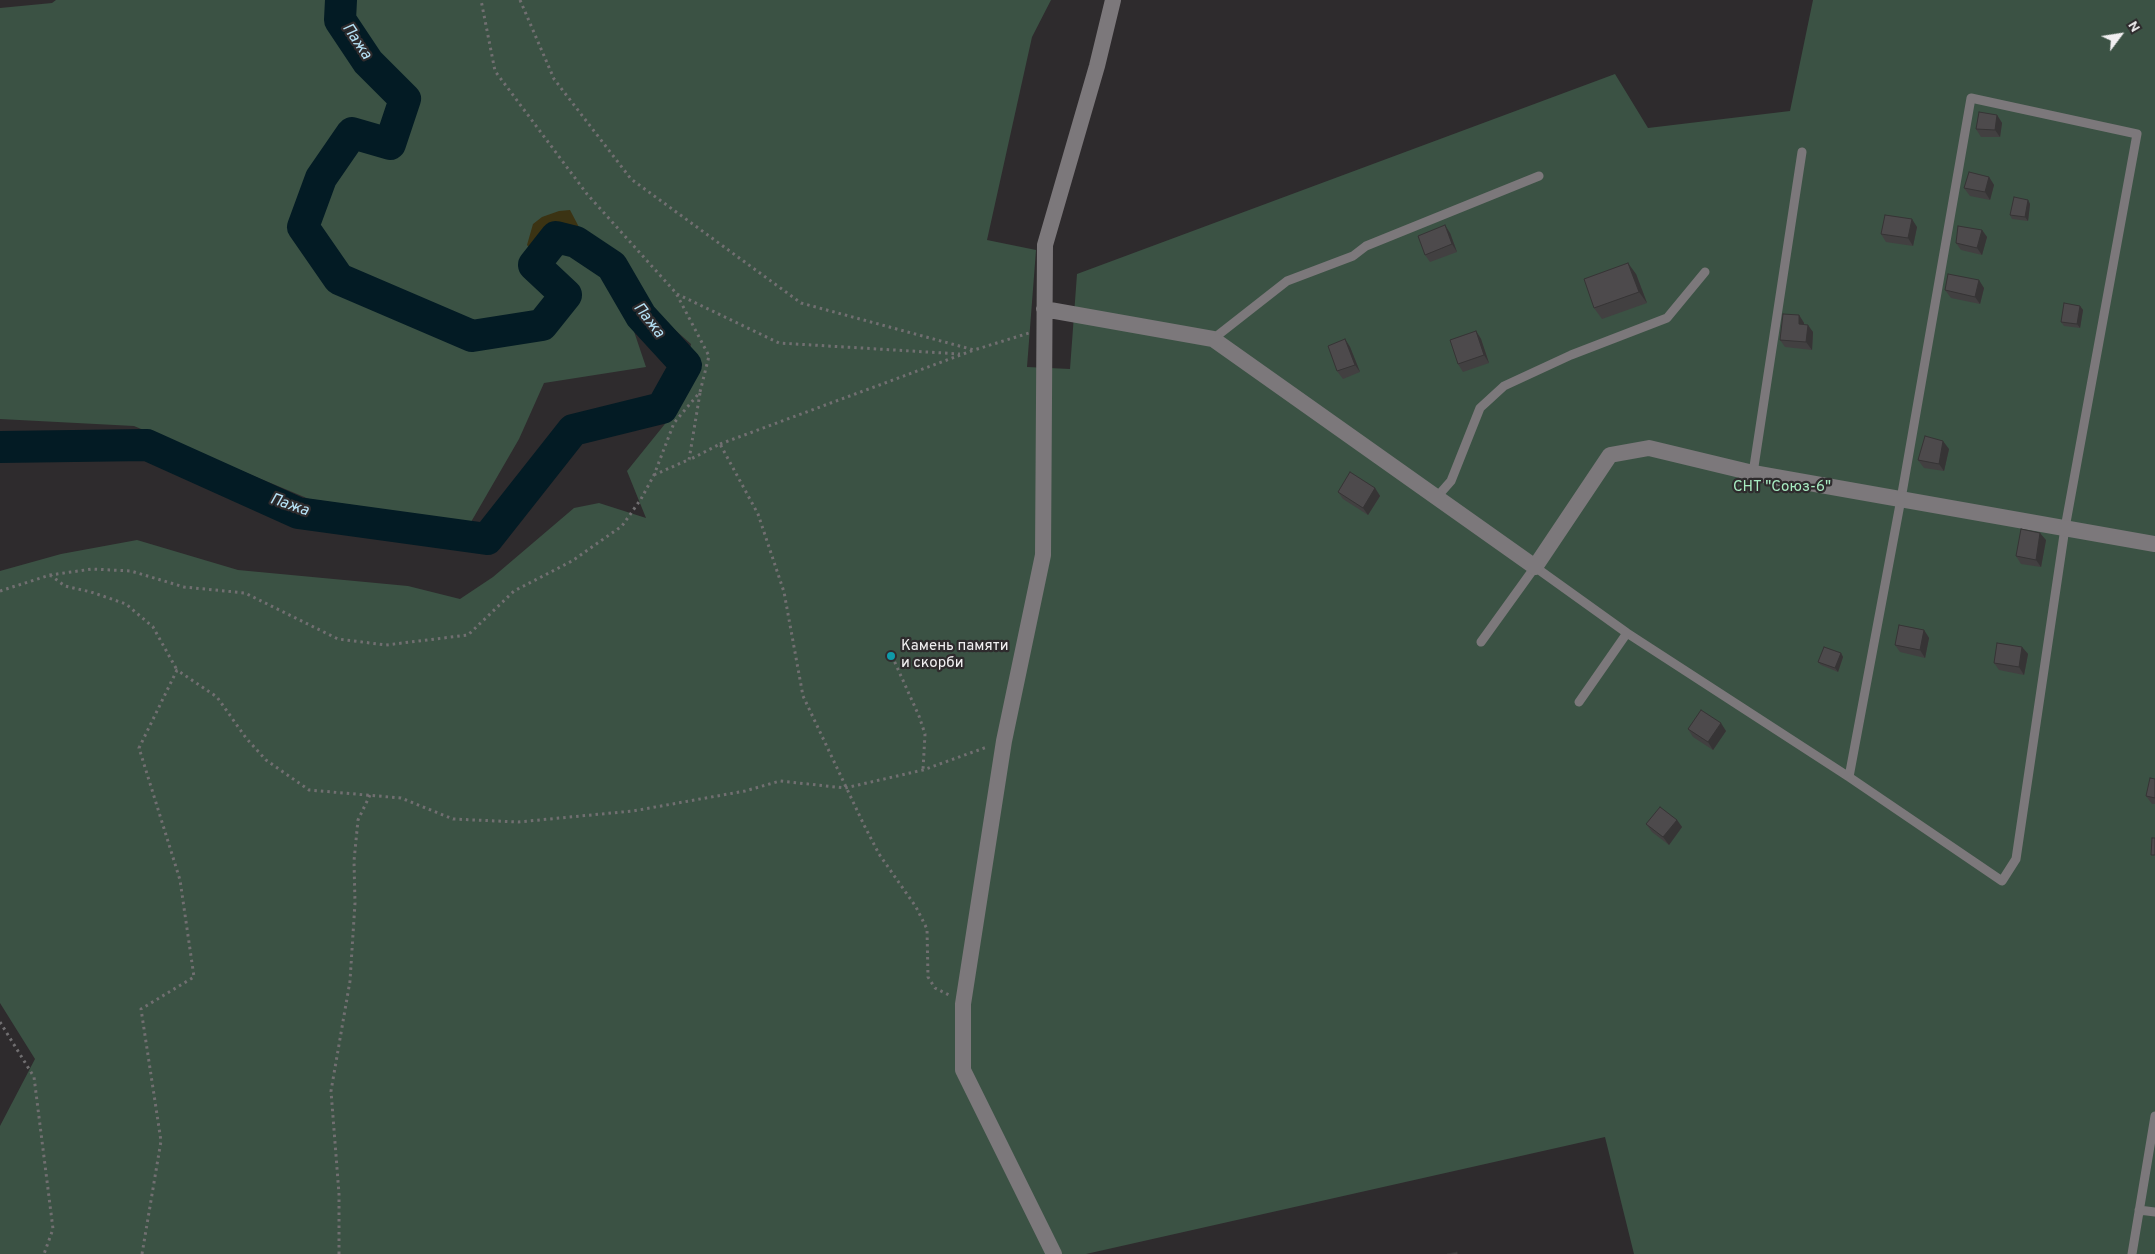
<!DOCTYPE html>
<html>
<head>
<meta charset="utf-8">
<style>
  body { margin:0 }
  #map { position:relative; width:2155px; height:1254px; overflow:hidden; background:#2e2b2d; font-family:Overpass,sans-serif }
  canvas { display:block }
  .north { position:absolute; left:2095px; top:10px; width:50px; height:50px; -webkit-text-stroke:4px #2e2b2d; paint-order:stroke; rotate:59deg; font-size:14px; font-weight:700; line-height:20px; text-align:center; color:#f1eff1 }
  .north::after { content:''; display:block; margin:auto; width:18px; height:22px; background:#f1eff1; clip-path:polygon(50% 0,100% 100%,50% 72%,0 100%) }
</style>
</head>
<body>
<div id="map">
<canvas width="2155" height="1254"></canvas>
<div class="north">N</div>
</div>
<script>
const c = document.querySelector('canvas').getContext('2d');
c.lineJoin = 'round';
function fill(path, color) { c.fillStyle = color; c.fill(path, 'evenodd'); }
const shape = rows => new Path2D(rows.map(r => 'M' + r).join(''));
function stroke(path, color, width, dash) { c.strokeStyle = color; c.lineWidth = width; c.lineCap = dash ? 'butt' : 'round'; c.setLineDash(dash || []); c.stroke(path); }
function write(font, color, halo, rows, align = 'center') {
  c.font = font + ' Overpass,sans-serif'; c.lineWidth = 4.5; c.setLineDash([]); c.textBaseline = 'middle'; c.strokeStyle = halo; c.fillStyle = color; for (const [text, x, y, turn = 0] of rows) {
    c.save(); c.translate(x, y); c.rotate((+turn || 0) * Math.PI / 180); c.textAlign = isNaN(turn) ? turn : align; if (halo) c.strokeText(text, 0, 0); c.fillText(text, 0, 0); c.restore();
  }
}
fill(shape([
  [56,0,1051,0,1032,37,987,240,1036,250,1027,367,1070,369,1077,274,1615,74,1648,128,1790,111,1813,0,2155,0,2155,1254,1634,1254,1605,1137,1086,1254,0,1254,0,1126,35,1059,0,1003,0,571,61,554,137,540,238,570,408,586,460,599,493,577,574,508,599,503,646,518,627,471,677,409,691,344,616,278,646,367,544,383,519,439,471,522,309,499,134,426,0,419,0,8,52,3]
]), '#3b5244');
fill(shape([
  [570,210,580,229,576,242,556,237,539,259,527,245,533,224,542,217,559,211]
]), '#3b3313');
stroke(shape([
  [0,447,147,445,298,513,487,539,573,430,662,408,686,365,641,316,612,266,576,242,556,237,534,265,566,295,542,325,472,336,339,279,303,227,321,178,352,133,390,144,405,99,368,62,340,20,341,0]
]), '#031b24', 32);
stroke(shape([
  [520,0,554,79,631,179,801,303,974,350,1029,333],
  [677,294,779,343,960,354],
  [700,393,689,460,720,444,758,514,784,592,803,696,864,825,879,854,916,907,927,929,928,977,935,988,949,995],
  [720,444,974,350],
  [654,475,690,459],
  [50,575,65,586,91,592,126,604,153,627,177,670],
  [0,591,50,575,92,569,131,571,184,587,245,593,338,639,386,645,468,635,514,591,572,561,622,526,641,499,654,475,674,423,700,392,709,356,676,293,587,194,495,71,481,0],
  [892,656,919,716,925,734,923,770],
  [0,1022,34,1077,53,1229,44,1254],
  [142,1254,161,1141,141,1009,194,977,180,880,139,748,177,670,217,697,246,738,266,760,309,790,401,798,453,819,518,822,633,811,745,791,780,781,845,788,923,770,987,747],
  [339,1254,339,1194,331,1091,350,981,355,903,354,861,358,820,370,795]
]), '#716f71', 3, [2.5, 4]);
stroke(shape([
  [1213,339,1287,281,1353,256,1366,246,1539,176],
  [1753,473,1802,152],
  [1436,498,1451,481,1480,408,1504,386,1571,355,1667,318,1705,272],
  [1481,642,1535,567,1627,633,1849,777,2002,881,2016,859,2065,528,2137,134,1971,98,1901,499,1849,777],
  [1579,702,1627,633],
  [2139,1210,2155,1212],
  [2132,1254,2155,1116]
]), '#7c787b', 9);
stroke(shape([
  [1044,309,1213,339,1535,567,1610,455,1649,448,1753,473,2155,544],
  [1054,1254,963,1070,963,1004,1004,741,1043,555,1045,245,1097,66,1113,0]
]), '#7c787b', 16);
fill(shape([
  [1997,115,2002,123,2000,137,1981,137,1976,129],
  [1989,177,1994,185,1990,200,1970,196,1964,188],
  [2028,200,2030,204,2028,221,2012,219,2010,215],
  [1917,227,1913,246,1886,242,1881,234],
  [1982,230,1987,237,1982,255,1961,250,1956,243],
  [1450,233,1457,252,1430,262,1425,255],
  [1636,274,1647,303,1602,319,1594,308],
  [1984,288,1980,304,1951,298,1945,290],
  [2080,306,2083,310,2080,328,2064,326,2061,322],
  [1799,315,1804,323,1804,324,1813,332,1812,350,1785,347,1780,340],
  [1476,331,1481,339,1489,363,1463,372,1458,364],
  [1345,339,1350,347,1360,372,1343,379,1337,371],
  [1949,449,1944,471,1924,468,1918,460],
  [1375,488,1380,496,1368,515,1343,499,1338,492],
  [2046,540,2041,567,2021,564,2016,556],
  [1924,630,1929,638,1925,658,1900,652,1895,645],
  [2022,647,2028,654,2024,675,1999,670,1994,663],
  [1841,653,1843,657,1838,672,1821,665,1818,662],
  [1688,729,1726,731,1713,750,1693,737],
  [2155,779,2155,804,2152,804,2146,796],
  [1677,820,1682,827,1669,845,1652,832,1646,824]
]), '#424041');
fill(shape([
  [1997,115,2002,123,2000,137,1995,130],
  [1989,177,1994,185,1990,200,1985,192],
  [2028,200,2030,204,2028,221,2025,217],
  [1912,219,1917,227,1913,246,1908,238],
  [1445,225,1450,233,1457,252,1452,244],
  [1982,230,1987,237,1982,255,1977,248],
  [1628,263,1636,274,1647,303,1639,292],
  [1979,280,1984,288,1980,304,1975,297],
  [2080,306,2083,310,2080,328,2077,324],
  [1799,315,1804,323,1804,331,1799,324],
  [1808,325,1813,332,1812,350,1806,342],
  [1476,331,1481,339,1489,363,1484,355],
  [1345,339,1350,347,1360,372,1355,365],
  [1943,441,1949,449,1944,471,1939,464],
  [1375,488,1380,496,1368,515,1363,508],
  [2040,533,2046,540,2041,567,2036,560],
  [1924,630,1929,638,1925,658,1920,650],
  [2022,647,2028,654,2024,675,2019,667],
  [1841,653,1843,657,1838,672,1835,668],
  [1721,723,1726,731,1713,750,1708,742],
  [1677,820,1682,827,1669,845,1663,837]
]), '#363435');
const building = shape([
  [1979,112,1997,115,1995,130,1976,129,1979,112],
  [1969,172,1989,177,1985,192,1964,188,1969,172],
  [2014,197,2028,200,2025,217,2010,215,2014,197],
  [1885,215,1912,219,1908,238,1881,234,1885,215],
  [1445,225,1452,244,1425,255,1418,236,1445,225],
  [1958,226,1982,230,1977,248,1956,243,1958,226],
  [1628,263,1639,292,1594,308,1584,279,1628,263],
  [1948,274,1979,280,1975,297,1945,290,1948,274],
  [2064,303,2080,306,2077,324,2061,322,2064,303],
  [1783,314,1799,315,1799,324,1808,325,1806,342,1780,340,1783,314],
  [1476,331,1484,355,1458,364,1450,340,1476,331],
  [1345,339,1355,365,1337,371,1328,346,1345,339],
  [1925,436,1943,441,1939,464,1918,460,1925,436],
  [1350,472,1375,488,1363,508,1338,492,1350,472],
  [2021,529,2040,533,2036,560,2016,556,2021,529],
  [1899,625,1924,630,1920,650,1895,645,1899,625],
  [1997,643,2022,647,2019,667,1994,663,1997,643],
  [1824,647,1841,653,1835,668,1818,662,1824,647],
  [1701,710,1721,723,1708,742,1688,729,1701,710],
  [2150,778,2155,779,2155,798,2146,796,2150,778],
  [1660,807,1677,820,1663,837,1646,824,1660,807],
  [2152,838,2155,838,2155,855,2151,855,2152,838],
  [1457,1252,1458,1254,1447,1254,1457,1252]
]);
fill(building, '#4d4a4c');
stroke(building, '#363435', 1);
for (const [x, y, r, color] of [
  [891,656,5,"#0f9aa8"]
]) { const dot = new Path2D(); dot.arc(x, y, r, 0, 2 * Math.PI); c.fillStyle = color; c.fill(dot); stroke(dot, '#2e2b2d', 2); }
write('15px', '#a8ecc2', '#2e2b2d', [
  ["СНТ \"Союз-6\"",1782,488]
]);
write('15px', '#f1eff1', '#2e2b2d', [
  ["Камень памяти",901,647],
  ["и скорби",901,664]
], 'left');
write('italic 16px', '#b6e2f6', '#2e2b2d', [
  ["Пажа",356,42,56],
  ["Пажа",648,321,52],
  ["Пажа",289,506,19]
]);
</script>
</body>
</html>
